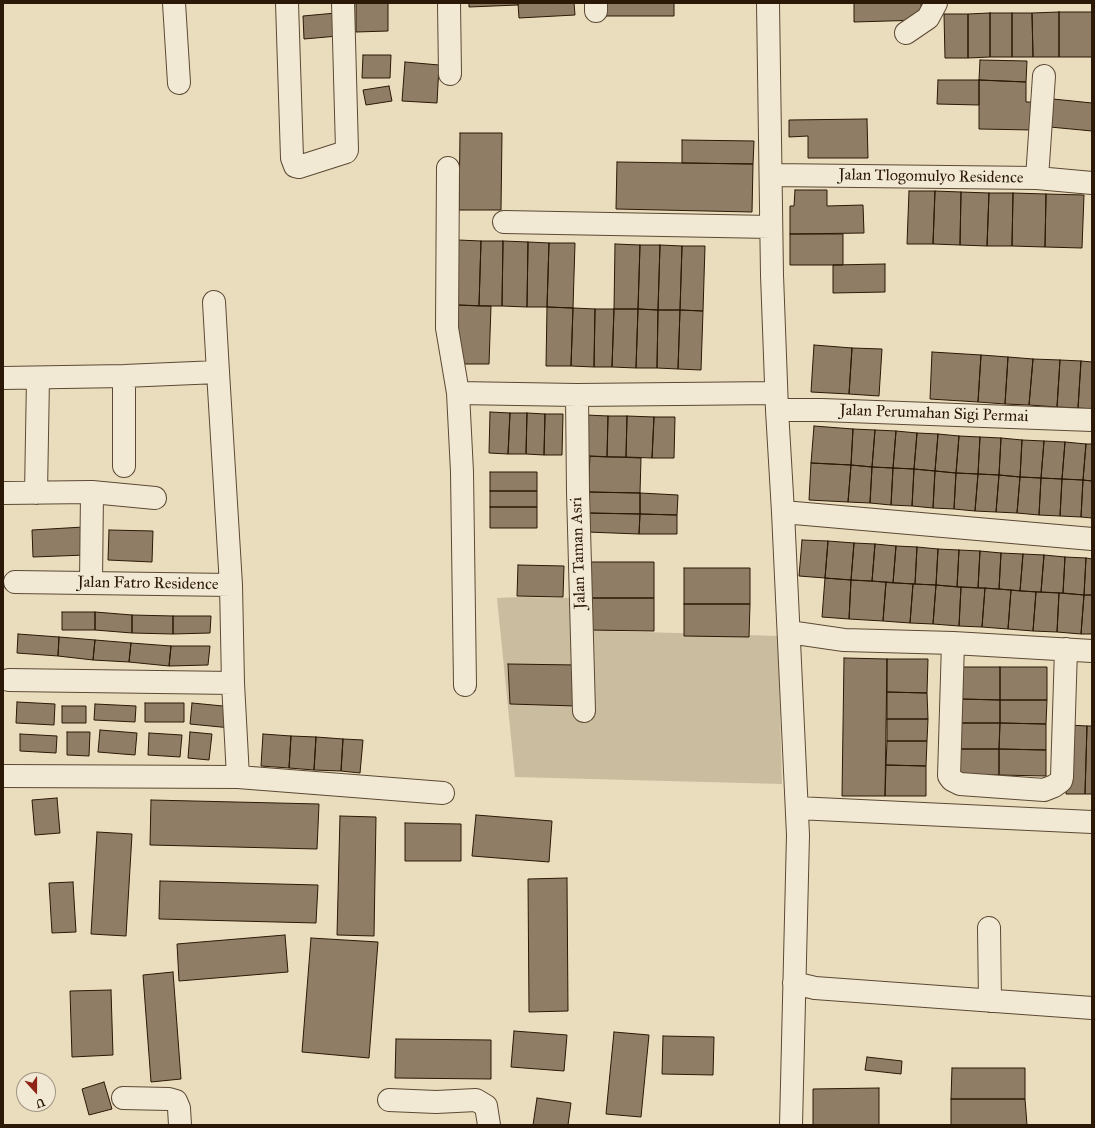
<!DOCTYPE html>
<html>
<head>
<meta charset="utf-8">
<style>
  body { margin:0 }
  #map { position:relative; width:1095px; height:1128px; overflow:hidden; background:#eaddbd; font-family:"IM FELL Great Primer",serif }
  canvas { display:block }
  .frame { position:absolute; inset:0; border:4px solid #2c1806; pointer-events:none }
  .north { position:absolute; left:16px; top:1072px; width:40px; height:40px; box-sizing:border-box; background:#f1e9d4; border:1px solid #a29582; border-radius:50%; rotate:159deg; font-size:11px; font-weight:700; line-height:16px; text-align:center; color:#2c1806 }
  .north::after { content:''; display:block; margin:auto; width:14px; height:18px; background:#8f2418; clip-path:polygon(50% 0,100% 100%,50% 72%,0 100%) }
</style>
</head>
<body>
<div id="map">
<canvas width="1095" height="1128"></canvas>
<div class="frame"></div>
<div class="north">U</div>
</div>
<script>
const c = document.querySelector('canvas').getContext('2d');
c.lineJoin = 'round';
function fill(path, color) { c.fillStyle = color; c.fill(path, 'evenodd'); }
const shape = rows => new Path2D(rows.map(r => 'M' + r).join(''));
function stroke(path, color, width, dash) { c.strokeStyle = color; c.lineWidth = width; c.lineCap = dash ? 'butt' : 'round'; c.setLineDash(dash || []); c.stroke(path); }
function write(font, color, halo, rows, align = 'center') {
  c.font = font + ' "IM FELL Great Primer",serif'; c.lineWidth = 4; c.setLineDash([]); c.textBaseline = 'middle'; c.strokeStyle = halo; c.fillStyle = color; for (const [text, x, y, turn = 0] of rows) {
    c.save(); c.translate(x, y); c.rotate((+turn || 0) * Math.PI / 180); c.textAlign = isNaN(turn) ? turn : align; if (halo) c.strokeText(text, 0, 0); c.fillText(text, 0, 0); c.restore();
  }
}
fill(shape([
  [521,597,575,598,574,630,778,636,782,784,515,777,497,598]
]), '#cabc9e');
const building = shape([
  [356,3,388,3,388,31,356,32,356,3],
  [469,3,518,3,518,5,469,7,469,3],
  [518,3,574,3,575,15,519,18,518,3],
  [603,3,674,3,674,16,603,16,603,3],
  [854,3,921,3,922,20,854,22,854,3],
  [1059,12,1092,12,1092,57,1059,57,1059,12],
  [1059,12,1059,57,1033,57,1032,13,1059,12],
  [336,13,338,36,304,39,303,16,336,13],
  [990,13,1012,13,1012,57,990,57,990,13],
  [990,13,990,57,968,58,968,14,990,13],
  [1012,13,1032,13,1033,57,1012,57,1012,13],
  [944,14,968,14,968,58,945,58,944,14],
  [363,55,391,55,390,78,362,78,363,55],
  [980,60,1027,61,1026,82,979,80,980,60],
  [405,62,439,65,437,103,402,101,405,62],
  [938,80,979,80,979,105,937,104,938,80],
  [979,80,1026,82,1026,102,1034,102,1033,130,979,129,979,80],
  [389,86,392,101,366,105,363,90,389,86],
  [1053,99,1092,103,1092,131,1050,127,1053,99],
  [867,119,868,158,808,158,808,136,789,137,789,120,867,119],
  [460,133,502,133,501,210,459,210,460,133],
  [682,140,754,141,753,164,682,163,682,140],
  [617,162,753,164,752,212,616,209,617,162],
  [795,190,827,190,827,206,863,205,864,233,790,234,790,206,794,206,795,190],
  [909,191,935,191,933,244,907,244,909,191],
  [935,191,961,192,960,245,933,244,935,191],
  [961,192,989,193,987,246,960,245,961,192],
  [989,193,1013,193,1012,246,987,246,989,193],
  [1013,193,1046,194,1045,247,1012,246,1013,193],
  [1046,194,1084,195,1082,248,1045,247,1046,194],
  [790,234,843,234,843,265,790,265,790,234],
  [458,240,481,241,479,306,457,305,458,240],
  [481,241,503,241,502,306,479,306,481,241],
  [503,241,528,242,527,307,502,306,503,241],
  [528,242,549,243,547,307,527,307,528,242],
  [549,243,575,243,573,308,547,307,549,243],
  [615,244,640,245,638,309,614,309,615,244],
  [640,245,660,245,658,310,638,309,640,245],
  [660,245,682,246,680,310,658,310,660,245],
  [682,246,705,246,703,311,680,310,682,246],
  [885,264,885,292,833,293,833,265,885,264],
  [457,305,491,306,489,364,460,364,457,305],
  [547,307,573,308,571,366,546,366,547,307],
  [573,308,595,309,594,367,571,366,573,308],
  [595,309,614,309,612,367,594,367,595,309],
  [614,309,638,309,636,368,612,367,614,309],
  [638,309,658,310,657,368,636,368,638,309],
  [658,310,680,310,678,369,657,368,658,310],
  [680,310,703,311,701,370,678,369,680,310],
  [814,345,852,348,849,394,811,392,814,345],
  [852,348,882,349,879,396,849,394,852,348],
  [932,352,981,355,978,402,930,399,932,352],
  [981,355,1008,357,1005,404,978,402,981,355],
  [1008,357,1033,359,1029,405,1005,404,1008,357],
  [1033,359,1060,360,1057,407,1029,405,1033,359],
  [1060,360,1081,361,1078,408,1057,407,1060,360],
  [1081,361,1092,362,1092,409,1078,408,1081,361],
  [490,412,510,413,508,454,489,453,490,412],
  [510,413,527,413,526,454,508,454,510,413],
  [527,413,545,414,544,455,526,454,527,413],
  [545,414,563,414,562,455,544,455,545,414],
  [586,415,608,416,607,457,585,456,586,415],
  [608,416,627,416,626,457,607,457,608,416],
  [627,416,654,417,652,458,626,457,627,416],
  [654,417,675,417,674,458,652,458,654,417],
  [814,426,853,429,851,465,811,463,814,426],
  [853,429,875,430,872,467,851,465,853,429],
  [875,430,896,431,893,468,872,467,875,430],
  [896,431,917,433,914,469,893,468,896,431],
  [917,433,938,434,935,471,914,469,917,433],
  [938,434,959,436,956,473,935,471,938,434],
  [959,436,980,437,978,474,956,473,959,436],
  [980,437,1001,438,999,475,978,474,980,437],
  [1001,438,1022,440,1020,477,999,475,1001,438],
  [1022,440,1044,441,1041,478,1020,477,1022,440],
  [1044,441,1065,442,1062,479,1041,478,1044,441],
  [1065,442,1086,444,1083,480,1062,479,1065,442],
  [1086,444,1092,444,1092,481,1083,480,1086,444],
  [590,456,641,458,640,493,588,492,590,456],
  [811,463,851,465,848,502,809,500,811,463],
  [851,465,872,467,870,503,848,502,851,465],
  [872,467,893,468,891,505,870,503,872,467],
  [893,468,914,469,912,506,891,505,893,468],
  [914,469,935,471,933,508,912,506,914,469],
  [935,471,956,473,954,509,933,508,935,471],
  [490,472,537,472,537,491,490,491,490,472],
  [956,473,978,474,975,511,954,509,956,473],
  [978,474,999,475,996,512,975,511,978,474],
  [999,475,1020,477,1017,513,996,512,999,475],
  [1020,477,1041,478,1039,515,1017,513,1020,477],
  [1041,478,1062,479,1060,516,1039,515,1041,478],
  [1062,479,1083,480,1081,517,1060,516,1062,479],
  [1083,480,1092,481,1092,518,1081,517,1083,480],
  [490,491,537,491,537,507,490,507,490,491],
  [588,492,640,493,640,514,588,513,588,492],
  [640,493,678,495,677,515,640,514,640,493],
  [490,507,537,507,537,528,490,528,490,507],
  [588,513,640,514,639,534,587,532,588,513],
  [640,514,677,515,677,534,639,534,640,514],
  [84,527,86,555,33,557,32,530,84,527],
  [109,530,153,531,152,562,108,560,109,530],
  [802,540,828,541,825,578,799,576,802,540],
  [828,541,854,543,851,580,825,578,828,541],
  [854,543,875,544,872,581,851,580,854,543],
  [875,544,896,546,893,583,872,581,875,544],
  [896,546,917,547,915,584,893,583,896,546],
  [917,547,938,549,936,585,915,584,917,547],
  [938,549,959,550,957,587,936,585,938,549],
  [959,550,980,551,978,588,957,587,959,550],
  [980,551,1001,553,999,589,978,588,980,551],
  [1001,553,1023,554,1020,591,999,589,1001,553],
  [1023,554,1044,555,1041,592,1020,591,1023,554],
  [1044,555,1065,557,1063,593,1041,592,1044,555],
  [1065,557,1086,558,1084,595,1063,593,1065,557],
  [1086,558,1092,559,1092,595,1084,595,1086,558],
  [588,562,654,562,654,598,588,598,588,562],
  [518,565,564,566,563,597,517,596,518,565],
  [684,568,750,568,750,604,684,604,684,568],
  [825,578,851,580,849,619,822,617,825,578],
  [851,580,886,582,883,621,849,619,851,580],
  [886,582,913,584,910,623,883,621,886,582],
  [913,584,936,585,933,624,910,623,913,584],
  [936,585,961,587,959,626,933,624,936,585],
  [961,587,985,588,982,627,959,626,961,587],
  [985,588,1011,590,1008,629,982,627,985,588],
  [1011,590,1036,592,1033,631,1008,629,1011,590],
  [1036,592,1059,593,1057,632,1033,631,1036,592],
  [1059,593,1084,595,1081,634,1057,632,1059,593],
  [1084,595,1092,595,1092,634,1081,634,1084,595],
  [588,598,654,598,654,631,588,630,588,598],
  [684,604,750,604,749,637,684,636,684,604],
  [62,612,95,612,95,630,62,630,62,612],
  [95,612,132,615,132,633,95,630,95,612],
  [132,615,173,616,173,634,132,633,132,615],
  [173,616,211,616,210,633,173,634,173,616],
  [18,634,59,637,58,656,17,653,18,634],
  [59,637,95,640,93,660,58,656,59,637],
  [95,640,131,643,129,662,93,660,95,640],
  [131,643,171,646,169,666,129,662,131,643],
  [171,646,210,646,208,665,169,666,171,646],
  [844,658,887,659,885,796,842,796,844,658],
  [887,659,928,659,927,693,887,692,887,659],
  [508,664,576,665,576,706,510,704,508,664],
  [961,667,1000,667,1000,700,961,699,961,667],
  [1000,667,1047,667,1047,700,1000,700,1000,667],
  [887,692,927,693,928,719,887,719,887,692],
  [961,699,1000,700,1000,723,960,723,961,699],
  [1000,700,1047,700,1046,724,1000,723,1000,700],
  [17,702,55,704,54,725,16,723,17,702],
  [145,703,184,703,184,722,145,722,145,703],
  [192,703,233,707,231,728,190,724,192,703],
  [95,704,136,706,135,722,94,720,95,704],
  [62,706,86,706,86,723,62,723,62,706],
  [887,719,928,719,927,741,887,741,887,719],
  [960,723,1000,723,999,749,960,749,960,723],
  [1000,723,1046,724,1046,750,999,749,1000,723],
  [1068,725,1087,726,1085,794,1066,794,1068,725],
  [1087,726,1092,726,1092,794,1085,794,1087,726],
  [100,730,137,733,135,755,98,752,100,730],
  [67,732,90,732,89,756,67,755,67,732],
  [190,732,212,734,209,760,188,758,190,732],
  [149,733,182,735,180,757,148,755,149,733],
  [20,734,57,736,56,753,20,751,20,734],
  [263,734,291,736,289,768,261,766,263,734],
  [291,736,316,737,314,770,289,768,291,736],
  [316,737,343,739,341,771,314,770,316,737],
  [343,739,363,740,360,773,341,771,343,739],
  [887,741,927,741,926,766,886,765,887,741],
  [960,749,999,749,999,775,960,775,960,749],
  [999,749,1046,750,1046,776,999,775,999,749],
  [886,765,926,766,926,796,885,796,886,765],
  [57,798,60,833,35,835,32,800,57,798],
  [151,800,319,804,317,849,150,845,151,800],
  [476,815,552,821,549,862,472,856,476,815],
  [340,816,376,817,374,936,337,935,340,816],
  [405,823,461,824,461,861,405,861,405,823],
  [97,832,132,834,126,936,91,934,97,832],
  [567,878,568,1011,529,1012,528,879,567,878],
  [160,881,318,885,316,923,159,919,160,881],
  [73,882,76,932,52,933,49,883,73,882],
  [285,935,288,972,179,981,177,944,285,935],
  [311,938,378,942,369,1058,302,1052,311,938],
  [173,972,181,1079,151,1082,143,975,173,972],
  [111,990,113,1055,72,1057,70,991,111,990],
  [514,1031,567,1035,564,1071,511,1067,514,1031],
  [614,1032,649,1035,641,1117,606,1114,614,1032],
  [663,1036,714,1037,713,1075,662,1074,663,1036],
  [396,1039,491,1040,491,1079,395,1078,396,1039],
  [867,1057,902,1061,901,1074,865,1070,867,1057],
  [952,1068,1025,1068,1025,1099,951,1099,952,1068],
  [104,1082,112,1109,89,1115,82,1089,104,1082],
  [879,1088,879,1125,813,1125,813,1089,879,1088],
  [537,1098,571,1103,568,1125,533,1125,537,1098],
  [951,1099,1025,1099,1027,1125,951,1125,951,1099]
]);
fill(building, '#8f7e65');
stroke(building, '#2c1806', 1);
const minor = shape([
  [174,3,179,83],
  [287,3,292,158,295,166,299,167,346,152,347,150,343,3],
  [449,3,450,74],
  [596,3,596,11],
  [768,3,772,275,777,410,783,512,798,835,791,1125],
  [906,33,928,18,936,3],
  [448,168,447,328,458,393,462,472,465,685],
  [771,175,1037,178,1092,183],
  [1037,178,1044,76],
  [504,222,771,227],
  [214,302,218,372],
  [3,378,124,376,218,372,231,585],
  [458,393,577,395,776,393],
  [577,395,578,492,584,711],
  [777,410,822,410,1092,420],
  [124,466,124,376],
  [3,493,92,492,155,498],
  [36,493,38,378],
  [783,512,1092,539],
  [91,583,92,492],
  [789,632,844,640,953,643,1092,651],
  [953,643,949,776,952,780,960,784,1044,790,1054,786,1061,781,1062,777,1066,649],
  [9,680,233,683],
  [3,776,238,777,233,683,231,585,15,582],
  [238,777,443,793],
  [797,808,1092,822],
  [989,928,990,1001],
  [794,983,815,988,1092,1008],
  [123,1098,169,1099,176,1101,179,1108,180,1125],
  [389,1100,436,1102,476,1100,486,1106,489,1125]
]);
stroke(minor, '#5c4934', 24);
stroke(minor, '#f1e9d4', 22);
write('16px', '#2c1806', '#f1e9d4', [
  ["Jalan Tlogomulyo Residence",931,177,1],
  ["Jalan Perumahan Sigi Permai",934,414,2],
  ["Jalan Taman Asri",579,553,-92],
  ["Jalan Fatro Residence",148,584,1]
]);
</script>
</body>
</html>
